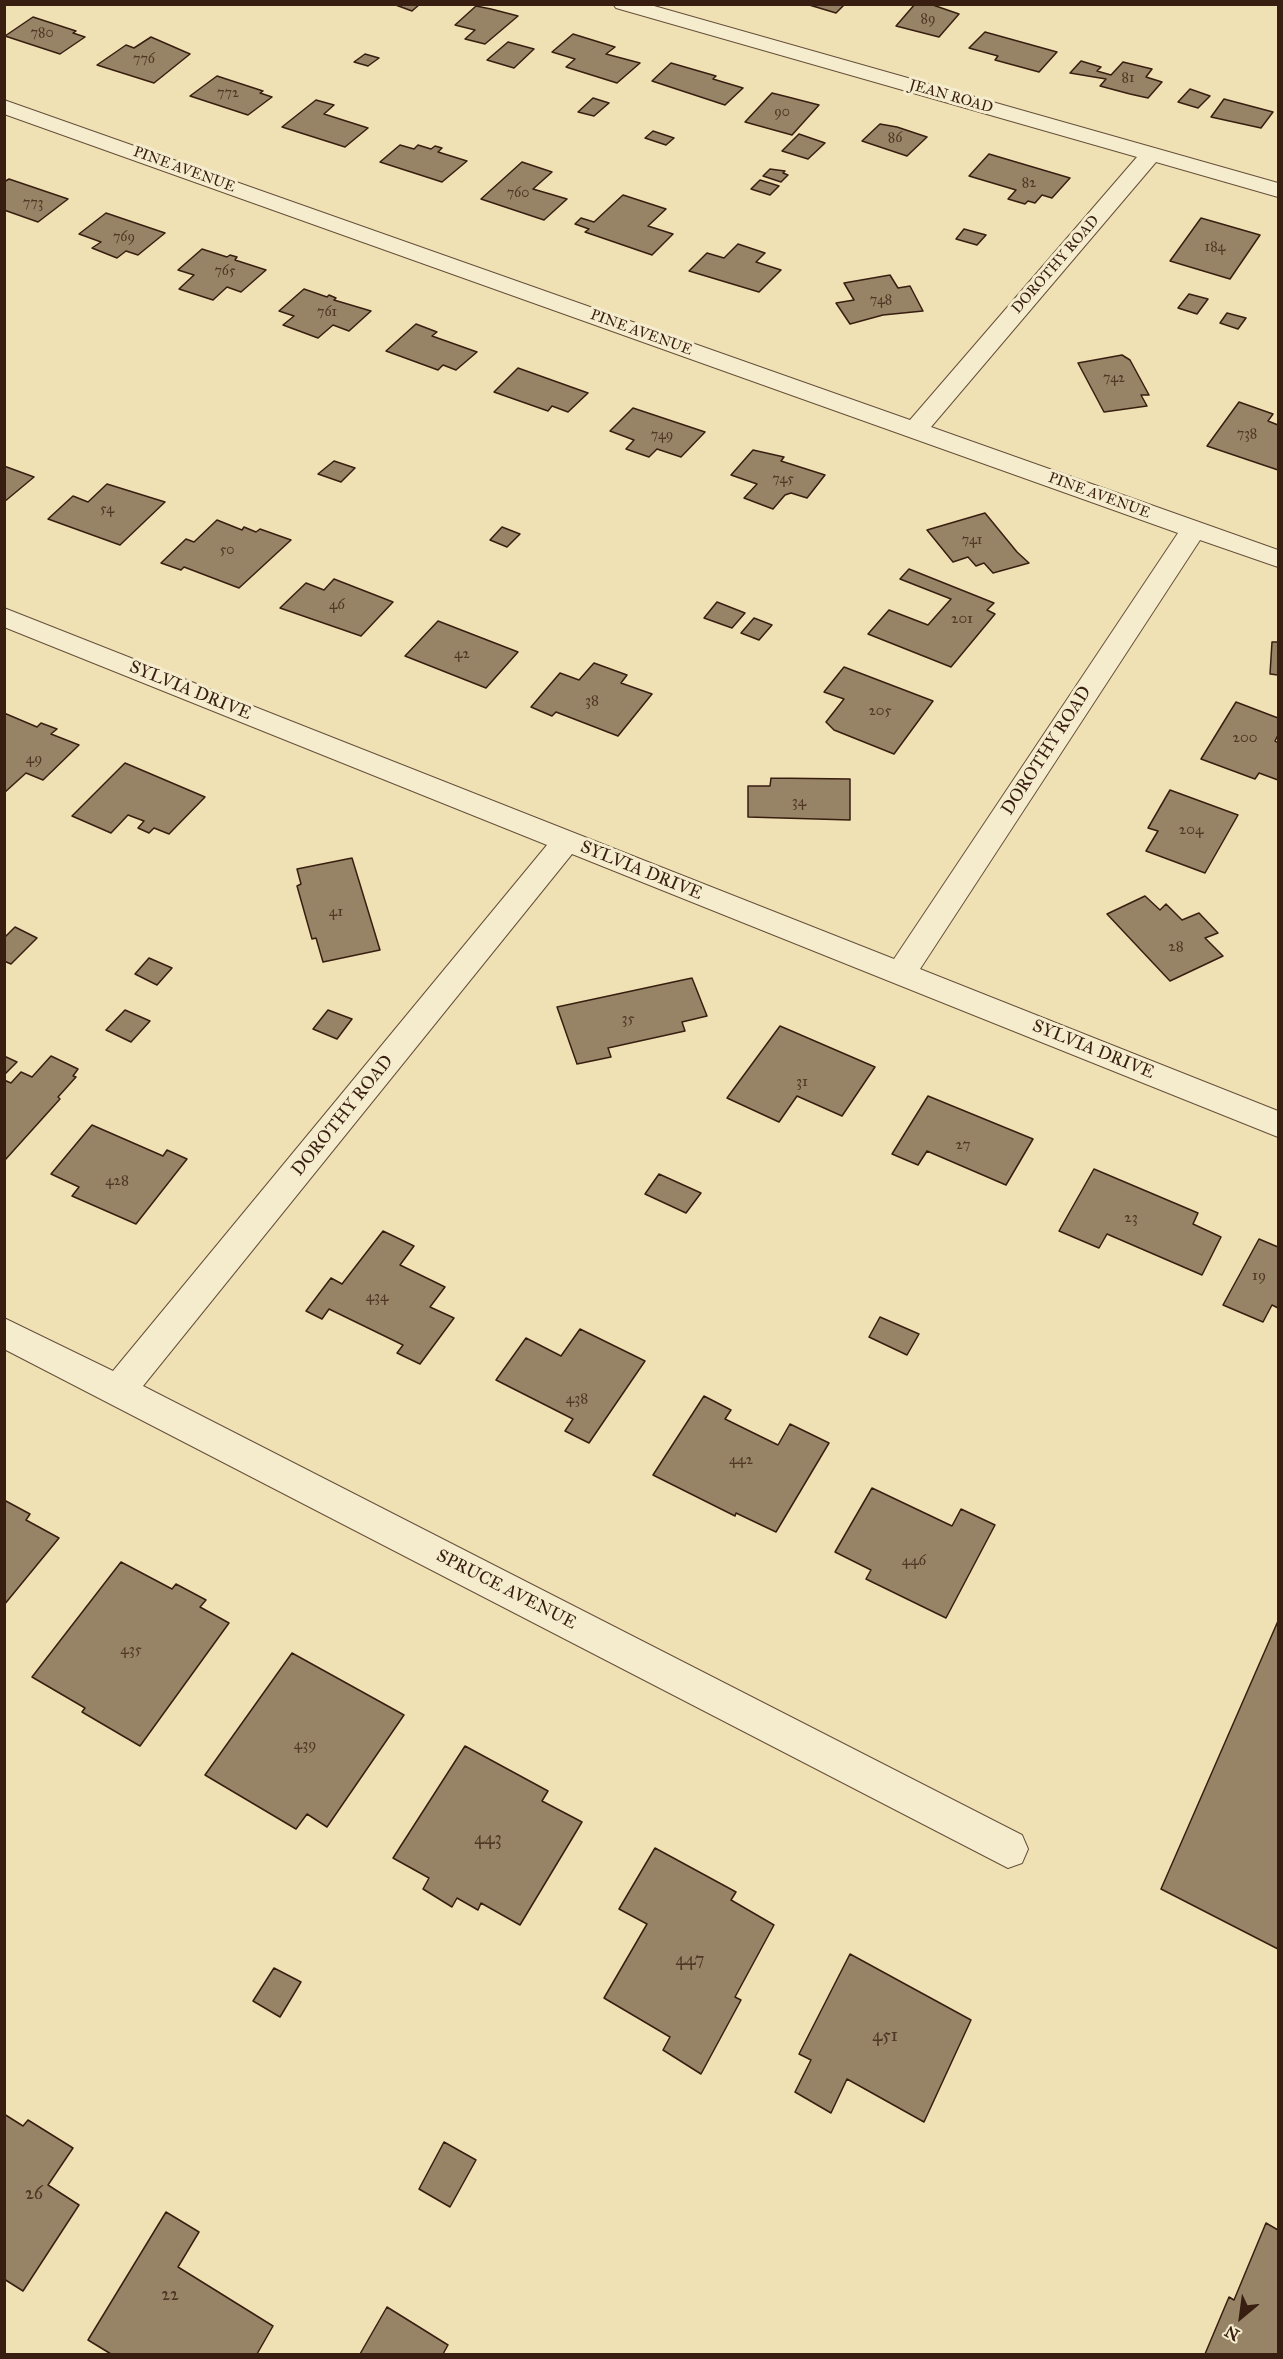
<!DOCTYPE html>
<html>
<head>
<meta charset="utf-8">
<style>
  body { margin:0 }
  #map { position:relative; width:1283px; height:2359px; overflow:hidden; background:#efe1b4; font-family:"IM FELL Great Primer",serif }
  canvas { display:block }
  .frame { position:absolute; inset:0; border:6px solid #381e10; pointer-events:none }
  .north { position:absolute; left:1211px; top:2287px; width:60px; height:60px; -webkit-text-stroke:4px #f5ecce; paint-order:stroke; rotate:209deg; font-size:16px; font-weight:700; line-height:24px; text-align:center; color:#381e10 }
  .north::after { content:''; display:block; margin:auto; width:21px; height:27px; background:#381e10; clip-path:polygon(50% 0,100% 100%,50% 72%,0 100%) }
</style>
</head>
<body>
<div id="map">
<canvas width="1283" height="2359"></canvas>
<div class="frame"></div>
<div class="north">N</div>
</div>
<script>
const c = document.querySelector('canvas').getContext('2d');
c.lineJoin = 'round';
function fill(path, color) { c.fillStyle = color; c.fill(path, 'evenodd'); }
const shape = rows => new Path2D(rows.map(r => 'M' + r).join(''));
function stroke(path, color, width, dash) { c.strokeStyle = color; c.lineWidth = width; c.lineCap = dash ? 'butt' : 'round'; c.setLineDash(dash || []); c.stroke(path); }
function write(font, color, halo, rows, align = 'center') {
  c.font = font + ' "IM FELL Great Primer",serif'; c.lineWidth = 6; c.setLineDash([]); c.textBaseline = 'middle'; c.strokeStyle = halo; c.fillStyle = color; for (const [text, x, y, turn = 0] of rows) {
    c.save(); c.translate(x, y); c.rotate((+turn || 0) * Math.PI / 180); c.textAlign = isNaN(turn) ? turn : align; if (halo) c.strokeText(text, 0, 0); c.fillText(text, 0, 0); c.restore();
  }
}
const building = shape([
  [393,4,420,4,412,11,393,4],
  [806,4,845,4,836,13,806,4],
  [915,4,930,4,959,14,939,37,896,26,915,4],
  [476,6,491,9,518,16,485,44,465,39,475,30,455,25,476,6],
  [33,17,76,31,73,33,85,37,60,54,5,36,33,17],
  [985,32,1057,52,1039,72,995,60,998,56,969,48,985,32],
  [573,34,615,47,606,54,640,63,617,83,566,67,575,59,552,52,573,34],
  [151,37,190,54,154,83,97,65,126,45,134,48,151,37],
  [508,42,534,49,514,68,487,60,508,42],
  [365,54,379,58,368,66,354,62,365,54],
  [1081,61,1101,67,1097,71,1111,75,1123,62,1152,69,1146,77,1162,82,1148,98,1130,94,1100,86,1106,79,1070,73,1081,61],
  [671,63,716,76,713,79,743,88,725,105,652,81,671,63],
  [217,76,263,91,260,93,272,97,248,115,190,96,217,76],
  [1190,89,1210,96,1198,108,1178,102,1190,89],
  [772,93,788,97,819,105,792,135,745,122,772,93],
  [593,98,609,103,594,116,578,112,593,98],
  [1224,99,1273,112,1261,128,1211,117,1224,99],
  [316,100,334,105,324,114,368,128,345,147,282,127,316,100],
  [880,124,897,127,927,137,907,156,862,141,880,124],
  [653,131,674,138,666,145,645,138,653,131],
  [799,134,825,143,808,159,782,151,799,134],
  [400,145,414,149,418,145,431,149,435,146,442,148,438,152,467,161,442,182,380,162,400,145],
  [989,154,1070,178,1052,198,1042,195,1035,203,1028,201,1025,204,1008,199,1016,190,969,176,989,154],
  [522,162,552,172,533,189,567,199,544,220,481,199,522,162],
  [770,169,785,171,783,173,788,175,781,182,763,176,770,169],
  [9,179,68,199,38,222,4,210,4,182,9,179],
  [760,180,779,186,770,195,751,189,760,180],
  [623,195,666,209,648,226,673,234,652,255,585,232,589,229,575,224,581,218,594,222,623,195],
  [106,213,165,233,138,255,126,251,117,258,92,248,101,242,79,234,106,213],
  [1201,218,1260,235,1230,279,1170,261,1201,218],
  [964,229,986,235,977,245,956,239,964,229],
  [738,244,765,253,756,262,781,270,759,292,689,271,707,253,724,258,738,244],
  [202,249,227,257,230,255,237,257,235,260,266,270,241,292,227,287,213,300,179,289,194,275,178,270,202,249],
  [890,275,898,288,910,286,923,311,883,315,850,324,836,303,854,300,844,283,890,275],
  [304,289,327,297,329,295,336,298,334,300,371,311,349,331,333,325,318,338,283,325,294,316,279,311,304,289],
  [1189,294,1208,299,1197,314,1178,308,1189,294],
  [1227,313,1246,318,1238,329,1220,323,1227,313],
  [416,324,437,332,432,336,477,352,456,370,443,365,438,370,386,351,416,324],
  [1122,355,1130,360,1149,395,1141,395,1147,406,1104,412,1078,363,1122,355],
  [518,368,588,393,568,412,552,406,548,411,494,392,518,368],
  [1239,402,1273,414,1268,421,1278,425,1278,470,1207,446,1239,402],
  [633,408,705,432,681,457,657,449,649,457,626,449,634,440,610,431,633,408],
  [753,450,784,457,781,461,825,475,807,498,791,493,785,495,773,509,744,498,757,484,731,475,753,450],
  [334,461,355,468,341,482,318,474,334,461],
  [4,466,34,477,4,502,4,466],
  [107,484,165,502,120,545,48,519,73,496,88,502,107,484],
  [985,513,1017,552,1029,563,993,573,984,563,976,566,968,557,953,562,927,530,985,513],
  [217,520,242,530,244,527,256,532,260,529,291,540,239,588,184,567,181,570,161,563,186,539,194,542,217,520],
  [502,527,520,534,507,547,490,540,502,527],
  [909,569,994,603,987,610,995,614,951,667,868,634,889,610,928,625,951,599,900,579,909,569],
  [334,579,393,602,361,636,280,608,306,583,324,590,334,579],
  [717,602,745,613,732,628,704,618,717,602],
  [754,618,772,625,759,640,741,633,754,618],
  [438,621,518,652,486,688,405,656,438,621],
  [1272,642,1278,642,1278,675,1270,674,1272,642],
  [594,663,627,675,621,683,652,694,618,736,556,712,552,716,531,707,560,673,579,680,594,663],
  [844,667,933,701,894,754,834,730,826,722,844,699,824,692,844,667],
  [1236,702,1278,718,1278,735,1275,741,1278,743,1278,780,1259,773,1255,779,1201,759,1236,702],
  [4,713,37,727,41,723,57,729,51,734,79,745,43,780,26,773,4,793,4,713],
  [125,763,205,797,169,834,154,828,149,833,138,828,144,821,128,815,111,833,72,816,125,763],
  [771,778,850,779,850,820,748,817,748,786,770,786,771,778],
  [1170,790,1238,815,1205,873,1146,851,1158,831,1148,828,1170,790],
  [352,858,380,950,323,962,316,938,312,939,297,886,301,884,297,869,352,858],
  [1145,896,1160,910,1166,904,1182,920,1199,913,1218,933,1205,938,1223,956,1170,981,1107,914,1145,896],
  [15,927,37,938,11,964,4,961,4,938,15,927],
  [149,958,172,968,157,985,135,974,149,958],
  [692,978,707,1016,682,1022,685,1031,608,1048,611,1057,577,1064,557,1007,692,978],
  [125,1010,150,1021,131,1042,106,1030,125,1010],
  [328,1010,352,1019,337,1039,313,1029,328,1010],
  [780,1026,875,1067,842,1116,797,1096,779,1122,727,1098,780,1026],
  [4,1056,17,1062,4,1075,4,1056],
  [51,1056,78,1069,73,1076,76,1077,58,1097,60,1099,5,1160,4,1080,11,1083,21,1072,32,1077,51,1056],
  [928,1096,1033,1139,1006,1185,927,1151,918,1165,892,1154,928,1096],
  [92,1125,163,1156,167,1150,187,1159,136,1224,72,1196,79,1187,51,1174,92,1125],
  [1094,1169,1198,1213,1193,1224,1221,1237,1202,1275,1107,1234,1099,1248,1059,1231,1094,1169],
  [659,1174,701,1193,686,1213,645,1194,659,1174],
  [383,1231,414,1246,400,1265,445,1287,430,1307,454,1318,420,1364,397,1353,403,1345,329,1309,322,1319,306,1311,331,1278,342,1284,383,1231],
  [1259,1239,1278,1247,1278,1308,1272,1305,1263,1322,1223,1305,1259,1239],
  [880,1317,919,1334,907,1355,869,1337,880,1317],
  [580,1329,645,1361,589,1443,565,1431,573,1419,496,1380,526,1338,561,1356,580,1329],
  [704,1396,731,1410,725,1419,778,1445,790,1424,829,1443,776,1532,736,1513,735,1516,653,1475,704,1396],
  [872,1488,952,1526,961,1509,995,1525,946,1618,866,1579,871,1570,835,1552,872,1488],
  [4,1500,30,1514,26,1520,59,1538,4,1605,4,1500],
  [121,1562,172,1589,176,1584,206,1600,200,1607,229,1623,140,1746,82,1712,85,1708,32,1677,121,1562],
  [1278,1621,1278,1949,1161,1889,1278,1621],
  [292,1653,404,1715,327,1827,307,1814,296,1829,205,1775,292,1653],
  [465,1746,548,1791,542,1801,582,1822,520,1925,481,1903,478,1910,457,1898,452,1907,423,1889,429,1878,393,1858,465,1746],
  [655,1848,736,1892,731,1900,774,1925,735,1997,741,2000,701,2074,663,2050,670,2037,604,1998,647,1924,619,1909,655,1848],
  [850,1954,971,2020,924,2122,847,2079,831,2113,795,2092,811,2060,799,2054,850,1954],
  [274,1968,301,1982,280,2017,253,2001,274,1968],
  [4,2114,23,2126,28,2120,73,2148,48,2185,79,2205,23,2291,4,2279,4,2114],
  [444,2142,476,2160,450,2207,419,2189,444,2142],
  [166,2212,199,2232,178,2267,273,2326,257,2354,111,2354,88,2340,166,2212],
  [1266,2223,1278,2230,1278,2354,1205,2354,1229,2297,1234,2300,1266,2223],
  [387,2307,448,2345,443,2354,360,2354,387,2307]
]);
fill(building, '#978365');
stroke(building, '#381e10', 1.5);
const minor = shape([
  [613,4,647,4,1278,183,1278,197,1156,162,931,427,1278,550,1278,567,1200,540,920,969,1278,1111,1278,1137,572,854,143,1386,1022,1835,1028,1849,1022,1863,1008,1868,4,1349,4,1318,113,1371,547,845,4,627,4,608,894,959,1178,533,4,114,4,100,910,420,1137,157,616,8,613,4]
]);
stroke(minor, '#664f39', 2);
fill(minor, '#f5ecce');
write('14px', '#503725', null, [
  ["89",928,20],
  ["780",42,34],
  ["776",144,60],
  ["81",1128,79],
  ["772",228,94],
  ["90",782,113],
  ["86",895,139],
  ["82",1029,184],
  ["760",518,194],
  ["773",33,204],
  ["769",124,238],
  ["184",1215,248],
  ["765",225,272],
  ["748",881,301],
  ["761",327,313],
  ["742",1114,379],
  ["738",1247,435],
  ["749",662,436],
  ["745",783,480],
  ["54",107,510],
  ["741",972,541],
  ["50",227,551]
]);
write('15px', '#381e10', '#f5ecce', [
  ["JEAN ROAD",951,97,16],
  ["PINE AVENUE",184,170,20],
  ["DOROTHY ROAD",1056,265,-49],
  ["PINE AVENUE",641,333,20],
  ["PINE AVENUE",1099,496,20]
]);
write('15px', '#503725', null, [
  ["46",337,605],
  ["201",962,619],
  ["42",462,654],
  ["38",592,701],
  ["205",880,711],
  ["200",1245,738],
  ["49",34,759],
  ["34",799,802],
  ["204",1191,830],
  ["41",336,912],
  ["28",1176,947],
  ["35",628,1019],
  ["31",802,1082],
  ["27",963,1145],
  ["428",117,1181],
  ["23",1131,1218],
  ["19",1259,1276],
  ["434",377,1297],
  ["438",577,1399],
  ["442",741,1460],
  ["446",914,1561],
  ["435",131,1650],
  ["439",305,1745]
]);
write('18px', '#381e10', '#f5ecce', [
  ["SYLVIA DRIVE",190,691,22],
  ["DOROTHY ROAD",1047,751,-57],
  ["SYLVIA DRIVE",641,871,22],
  ["SYLVIA DRIVE",1093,1050,22],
  ["DOROTHY ROAD",343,1116,-51],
  ["SPRUCE AVENUE",506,1590,27]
]);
write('18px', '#503725', null, [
  ["443",488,1840],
  ["447",690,1961],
  ["451",885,2037],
  ["26",34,2195],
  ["22",170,2296]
]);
</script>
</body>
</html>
